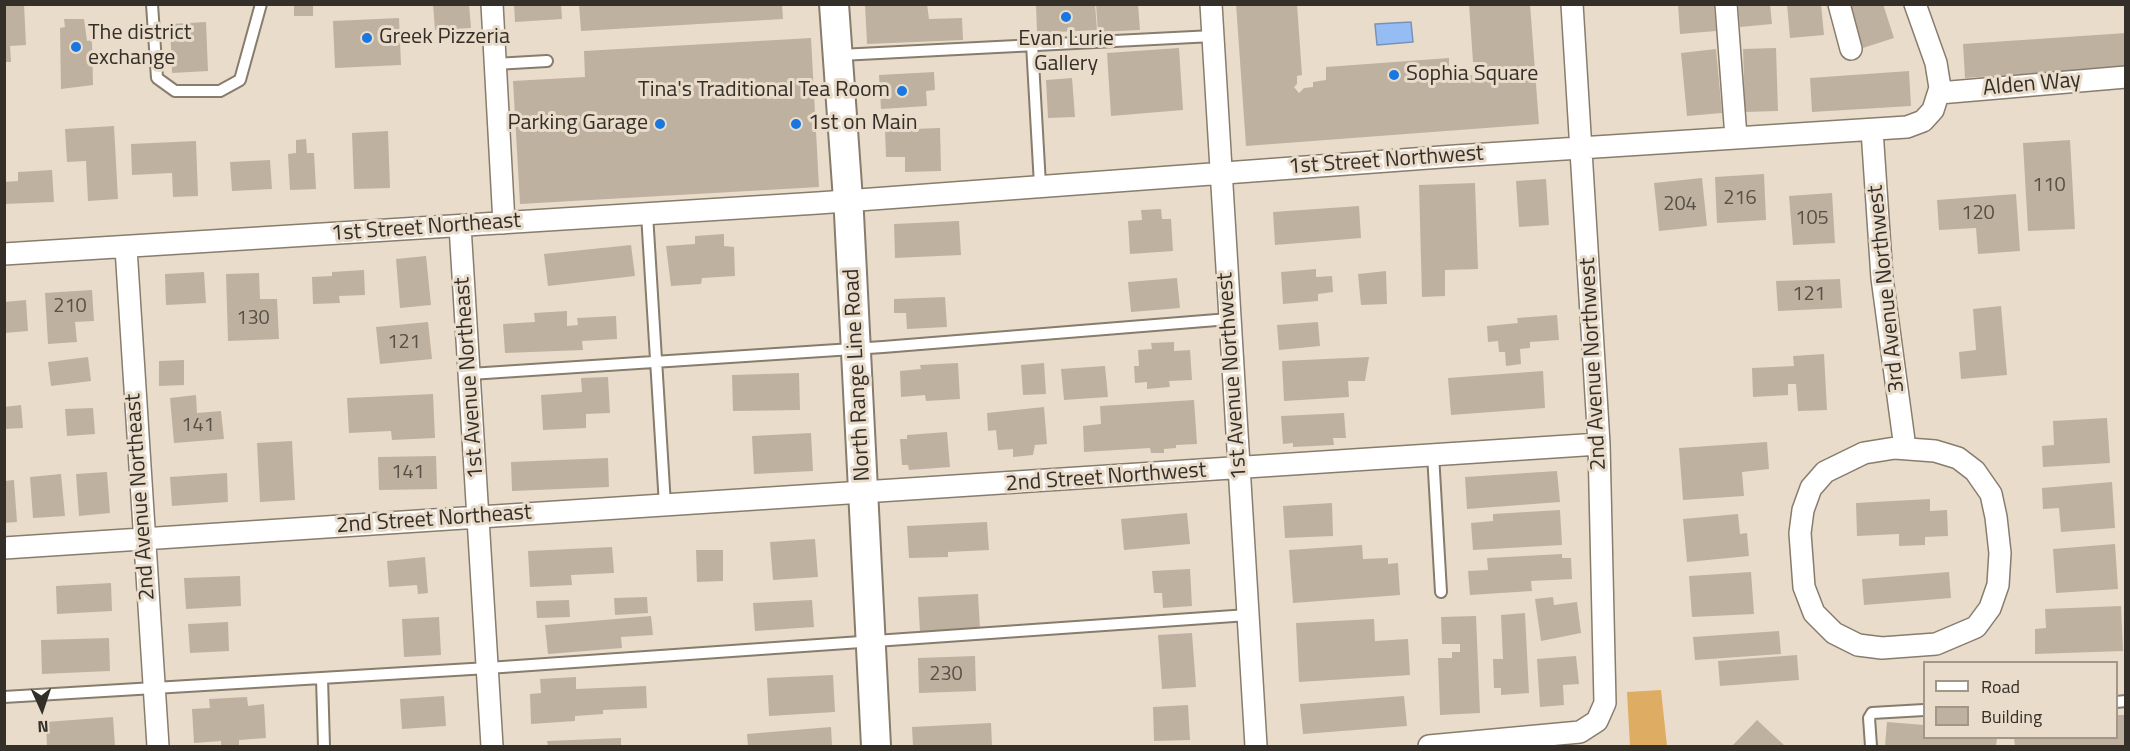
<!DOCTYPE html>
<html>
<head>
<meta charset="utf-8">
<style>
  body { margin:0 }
  #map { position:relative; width:2130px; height:751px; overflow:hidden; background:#eadcca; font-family:"Titillium Web",sans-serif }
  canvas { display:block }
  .frame { position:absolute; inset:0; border:6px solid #342f28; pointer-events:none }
  .legend { position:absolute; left:1923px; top:661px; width:195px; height:78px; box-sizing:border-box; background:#eadcca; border:2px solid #a19789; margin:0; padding:8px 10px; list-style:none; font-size:18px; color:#342f28 }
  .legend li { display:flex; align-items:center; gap:12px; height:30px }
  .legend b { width:30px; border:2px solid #a19789 }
  .north { position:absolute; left:12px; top:679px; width:60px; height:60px; -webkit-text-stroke:4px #eadcca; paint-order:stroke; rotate:177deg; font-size:16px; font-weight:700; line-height:24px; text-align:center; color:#342f28 }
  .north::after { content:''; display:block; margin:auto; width:21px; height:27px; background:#342f28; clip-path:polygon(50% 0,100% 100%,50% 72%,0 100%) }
</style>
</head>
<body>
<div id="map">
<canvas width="2130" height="751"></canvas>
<div class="frame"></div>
<ul class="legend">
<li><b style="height:8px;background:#fff"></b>Road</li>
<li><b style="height:16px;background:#bfb1a0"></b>Building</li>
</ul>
<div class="north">N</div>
</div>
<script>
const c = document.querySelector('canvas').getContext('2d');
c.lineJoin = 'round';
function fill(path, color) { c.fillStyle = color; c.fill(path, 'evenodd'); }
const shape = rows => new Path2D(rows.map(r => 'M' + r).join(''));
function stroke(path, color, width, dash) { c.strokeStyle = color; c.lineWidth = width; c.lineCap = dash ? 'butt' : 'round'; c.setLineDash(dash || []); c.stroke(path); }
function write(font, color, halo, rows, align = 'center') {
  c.font = font + ' "Titillium Web",sans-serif'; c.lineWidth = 6; c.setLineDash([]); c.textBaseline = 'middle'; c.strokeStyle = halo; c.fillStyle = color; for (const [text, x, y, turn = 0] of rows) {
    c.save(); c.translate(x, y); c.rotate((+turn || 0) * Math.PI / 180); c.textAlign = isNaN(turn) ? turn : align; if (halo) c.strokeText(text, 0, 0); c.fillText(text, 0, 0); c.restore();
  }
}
fill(shape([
  [1661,690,1667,746,1630,746,1627,692]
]), '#dfac64');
const water = shape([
  [1411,22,1413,42,1377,45,1375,24,1411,22]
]);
fill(water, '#95bdf3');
stroke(water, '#7892b6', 1.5);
fill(shape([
  [4,4,24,4,26,45,10,46,11,62,4,62],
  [294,4,313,4,313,16,294,16],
  [433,4,469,4,471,28,435,30],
  [514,4,561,4,562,19,515,22],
  [579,4,782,4,783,19,581,31],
  [865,4,927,4,929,19,962,18,963,40,867,44],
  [1036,4,1095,4,1097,30,1037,33],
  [1096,4,1138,4,1140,30,1098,32],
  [1236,4,1297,4,1302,75,1297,76,1297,84,1294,87,1299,93,1304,88,1313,87,1313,82,1326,80,1326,67,1449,58,1449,71,1462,70,1463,76,1471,75,1476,80,1481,74,1477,70,1477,62,1473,62,1469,4,1530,4,1539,124,1246,146],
  [1678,4,1714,4,1716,31,1680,34],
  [1738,4,1770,4,1772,24,1740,27],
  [1787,4,1821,4,1824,35,1790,38],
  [1848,4,1883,4,1894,38,1863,48],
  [399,18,401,65,335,68,333,21],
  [64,19,84,19,87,41,92,40,93,85,61,89,60,28,65,27],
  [206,22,208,71,172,73,170,24],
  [2126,33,2126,67,1965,78,1963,44],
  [811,38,819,187,520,204,513,81,585,77,584,51],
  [1179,48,1183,110,1111,116,1107,53],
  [1776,48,1778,111,1745,112,1743,49],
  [1716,49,1722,113,1687,116,1681,53],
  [1909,71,1911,106,1812,112,1810,78],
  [934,72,935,90,926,91,927,106,881,109,879,75],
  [1072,78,1075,117,1048,118,1046,80],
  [114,126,118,199,88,201,86,161,67,162,65,129],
  [940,128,941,171,905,172,905,157,886,157,885,130],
  [388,131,390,188,354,189,352,133],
  [306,139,307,153,314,153,316,189,290,190,288,154,296,153,296,140],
  [2070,140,2075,229,2028,231,2023,143],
  [196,141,198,196,173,197,172,173,132,175,131,144],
  [270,160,272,189,232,191,230,162],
  [52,170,54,202,4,204,4,182,18,181,18,172],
  [1764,174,1766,220,1717,223,1715,177],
  [1702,178,1707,226,1659,231,1654,183],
  [1546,179,1549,225,1519,227,1516,181],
  [1475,183,1478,269,1445,270,1445,296,1422,297,1419,185],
  [1832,193,1835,243,1793,245,1789,196],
  [2016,194,2020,251,1978,254,1976,228,1939,230,1937,200],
  [1359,206,1361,238,1275,245,1273,212],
  [1161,209,1162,219,1171,219,1173,251,1130,254,1128,221,1142,220,1141,210],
  [959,221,961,255,895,258,894,224],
  [724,234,724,246,734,247,735,276,702,278,701,284,671,286,666,246,695,244,695,236],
  [631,245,635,276,548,286,544,254],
  [426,256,431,305,400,308,396,259],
  [1316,269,1316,277,1332,276,1333,292,1318,294,1318,301,1283,304,1281,272],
  [364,270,365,295,339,296,340,303,313,304,312,277,332,276,332,272],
  [1386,271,1387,304,1361,305,1358,274],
  [204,272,206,303,166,305,165,274],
  [259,273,260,299,277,299,279,339,228,341,226,274],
  [1177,278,1180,308,1131,312,1128,282],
  [1840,279,1842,308,1778,311,1776,281],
  [92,290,94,321,75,322,77,342,48,344,45,293],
  [945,297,947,327,907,329,906,313,894,313,894,299],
  [26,300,28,331,4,333,4,302],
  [2001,306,2007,375,1961,379,1959,352,1976,350,1973,309],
  [567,311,567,326,578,325,577,318,616,316,617,339,582,341,583,350,505,353,503,324,535,322,534,313],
  [1557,315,1559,340,1530,342,1530,348,1520,349,1521,364,1506,366,1505,352,1499,352,1498,341,1488,342,1487,326,1518,323,1517,318],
  [428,322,432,359,380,364,376,327],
  [1318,322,1320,346,1279,350,1277,325],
  [1174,342,1174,351,1190,350,1192,380,1169,381,1170,387,1147,389,1147,382,1135,383,1134,366,1139,366,1138,350,1152,349,1151,343],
  [1824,354,1827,410,1798,411,1796,384,1788,384,1788,395,1753,397,1752,368,1794,366,1793,356],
  [88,357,91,381,51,386,48,362],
  [1369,357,1365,381,1348,381,1349,397,1284,401,1282,361],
  [184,360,184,385,159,386,159,361],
  [958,363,960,399,926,401,925,395,901,397,900,371,921,369,920,365],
  [1044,363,1046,394,1023,395,1021,365],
  [1105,366,1108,397,1064,400,1061,369],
  [1543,371,1545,408,1451,415,1448,378],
  [799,373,800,410,733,411,732,375],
  [608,377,610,413,586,414,586,428,543,430,541,395,582,392,581,378],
  [433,394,435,438,392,440,391,431,349,433,347,398],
  [196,395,197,413,221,411,224,439,174,443,170,398],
  [1194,400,1197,444,1176,445,1176,448,1164,449,1164,453,1151,453,1150,448,1084,452,1083,426,1101,424,1100,406],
  [21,405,23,428,4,429,4,407],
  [1044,407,1047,444,1035,445,1033,455,1013,457,1013,449,998,450,996,430,988,431,987,413],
  [93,408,95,434,67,436,65,409],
  [1344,413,1346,438,1333,438,1334,445,1293,447,1293,443,1283,444,1281,416],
  [2107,418,2110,463,2043,467,2042,446,2054,445,2053,421],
  [947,432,950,467,909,470,908,465,902,465,900,439,907,439,907,435],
  [811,433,813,471,754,474,752,436],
  [292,441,295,500,260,502,257,443],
  [1767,442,1769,469,1742,472,1744,496,1683,500,1679,448],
  [436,456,437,489,379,490,378,457],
  [608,458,609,487,512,491,511,462],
  [1557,471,1560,502,1467,509,1465,477],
  [107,472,110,513,79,516,76,474],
  [227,473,228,502,172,506,170,477],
  [61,474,65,516,33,518,30,477],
  [14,480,17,522,4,523,4,481],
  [2112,482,2115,528,2061,532,2059,508,2043,509,2042,488],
  [1930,499,1930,511,1947,510,1948,536,1925,537,1925,545,1899,546,1899,534,1857,536,1856,503],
  [1332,503,1333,536,1285,538,1283,506],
  [1560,510,1562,545,1473,550,1471,523,1493,521,1493,514],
  [1187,513,1190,544,1124,550,1121,519],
  [1738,514,1740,534,1747,533,1749,556,1687,562,1683,519],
  [987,522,989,550,948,552,948,557,909,558,907,526],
  [815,539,818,577,773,580,770,542],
  [2115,544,2118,589,2056,593,2053,549],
  [1362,545,1363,559,1388,558,1388,564,1398,563,1400,595,1293,603,1289,550],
  [612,547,614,573,571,575,572,585,530,587,528,551],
  [696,550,723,550,723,581,697,582],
  [1562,554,1562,558,1571,558,1572,579,1531,581,1532,591,1470,595,1468,571,1488,570,1487,558],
  [425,557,428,593,418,594,417,585,389,587,387,561],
  [1190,569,1192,606,1163,608,1162,593,1154,593,1152,571],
  [1751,572,1754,614,1692,617,1689,576],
  [1949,572,1951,598,1864,605,1862,579],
  [240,576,241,606,186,609,184,578],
  [111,583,112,611,57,614,56,586],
  [978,594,980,629,920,632,918,597],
  [647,597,648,613,615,615,614,598],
  [1553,597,1554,605,1577,602,1581,633,1541,641,1535,599],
  [569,600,570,617,537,618,536,601],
  [812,600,814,627,755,631,753,603],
  [2121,606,2123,651,2035,654,2035,629,2046,628,2045,609],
  [1525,613,1529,693,1501,695,1501,688,1494,688,1493,659,1503,659,1501,615],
  [651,616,653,635,621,637,622,648,548,654,545,625],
  [1476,616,1480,713,1440,715,1438,658,1452,658,1452,652,1460,652,1460,644,1442,644,1441,617],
  [439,617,441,655,404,657,402,619],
  [1374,619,1375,641,1408,639,1410,675,1299,682,1296,623],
  [228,622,229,651,190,653,188,624],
  [1779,631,1781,654,1695,660,1693,637],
  [1192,633,1196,687,1162,689,1158,635],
  [109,638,110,671,42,674,41,640],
  [1797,655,1799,680,1720,686,1718,661],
  [975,656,976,691,919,693,918,658],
  [1576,656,1579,684,1563,685,1564,705,1540,707,1537,659],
  [833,675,835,712,769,716,767,678],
  [576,677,576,689,646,686,647,708,603,710,603,714,575,716,575,721,531,724,530,694,541,693,540,679],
  [444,696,446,726,402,729,400,699],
  [1404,696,1407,726,1303,734,1300,704],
  [247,697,248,706,264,704,266,738,239,740,239,745,221,746,221,741,194,743,192,709,210,708,209,699],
  [1188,705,1190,740,1154,741,1153,707],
  [2116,715,2126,715,2126,746,2015,746,2014,738,2116,738],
  [113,717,115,746,47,746,46,722],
  [1757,720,1785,746,1732,746],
  [1887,722,1924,725,1924,738,1997,738,1996,746,1885,746],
  [991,723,992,746,913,746,912,727],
  [831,727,832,746,748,746,747,734],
  [621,738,621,746,548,746,547,741]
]), '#bfb1a0');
const lane = shape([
  [152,4,157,78,175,91,220,91,240,80,261,4],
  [1032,44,1040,185],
  [840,55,1213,36],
  [495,64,547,61],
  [647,214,665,505],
  [470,374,883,347,1229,319],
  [1433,454,1441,592],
  [322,678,324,746],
  [4,697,488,668,1248,615],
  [2116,702,2126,701],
  [1871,746,1869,718,1872,713,1924,710]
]);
const street = shape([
  [492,4,504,223],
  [1211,4,1256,746],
  [1726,4,1736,137],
  [1839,4,1851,49],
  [1939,93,2126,77],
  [1872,130,1882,278,1905,448],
  [460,226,492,746],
  [126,248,158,746],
  [4,254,818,203,1455,156,1907,127,1923,121,1933,110,1940,88,1936,63,1915,4],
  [1895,448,1935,451,1958,458,1975,471,1991,494,1996,517,2000,553,1998,585,1990,608,1976,627,1936,644,1882,648,1858,645,1834,633,1814,613,1804,587,1800,533,1803,510,1811,488,1825,472,1864,453,1895,448],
  [4,548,1599,444],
  [1429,746,1580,732,1597,721,1605,703,1599,444,1572,4]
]);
const secondary = shape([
  [834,4,849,214,876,746]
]);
stroke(lane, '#887c6c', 14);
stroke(street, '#887c6c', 24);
stroke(secondary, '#887c6c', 32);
stroke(lane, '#fff', 10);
stroke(street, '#fff', 21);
stroke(secondary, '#fff', 28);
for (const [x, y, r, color] of [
  [1066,17,6,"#1877e0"],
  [367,38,6,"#1877e0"],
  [76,47,6,"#1877e0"],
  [1394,75,6,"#1877e0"],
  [902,91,6,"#1877e0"],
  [660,124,6,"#1877e0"],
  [796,124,6,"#1877e0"]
]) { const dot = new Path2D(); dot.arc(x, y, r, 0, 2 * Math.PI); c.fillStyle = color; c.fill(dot); stroke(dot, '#eadcca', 2); }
write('20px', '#575046', null, [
  ["110",2049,186],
  ["216",1740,199],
  ["204",1680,205],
  ["120",1978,214],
  ["105",1812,219],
  ["121",1809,295],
  ["210",70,307],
  ["130",253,319],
  ["121",404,343],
  ["141",198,426],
  ["141",408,473],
  ["230",946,675]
]);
write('22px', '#342f28', '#eadcca', [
  ["The district",88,34],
  ["exchange",88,59],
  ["Greek Pizzeria",379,38],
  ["Evan Lurie",1066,40,"center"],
  ["Gallery",1066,65,"center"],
  ["Sophia Square",1406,75],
  ["Tina's Traditional Tea Room",890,91,"right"],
  ["Parking Garage",648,124,"right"],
  ["1st on Main",808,124]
], 'left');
write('22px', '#342f28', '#eadcca', [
  ["Alden Way",2032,85,-5],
  ["1st Street Northwest",1386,161,-4],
  ["1st Street Northeast",426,228,-4],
  ["3rd Avenue Northwest",1887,289,-96],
  ["2nd Avenue Northwest",1594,364,-93],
  ["North Range Line Road",858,375,-93],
  ["1st Avenue Northwest",1233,376,-94],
  ["1st Avenue Northeast",470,378,-94],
  ["2nd Street Northwest",1106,478,-4],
  ["2nd Avenue Northeast",141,497,-94],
  ["2nd Street Northeast",434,520,-4]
]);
</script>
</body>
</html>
